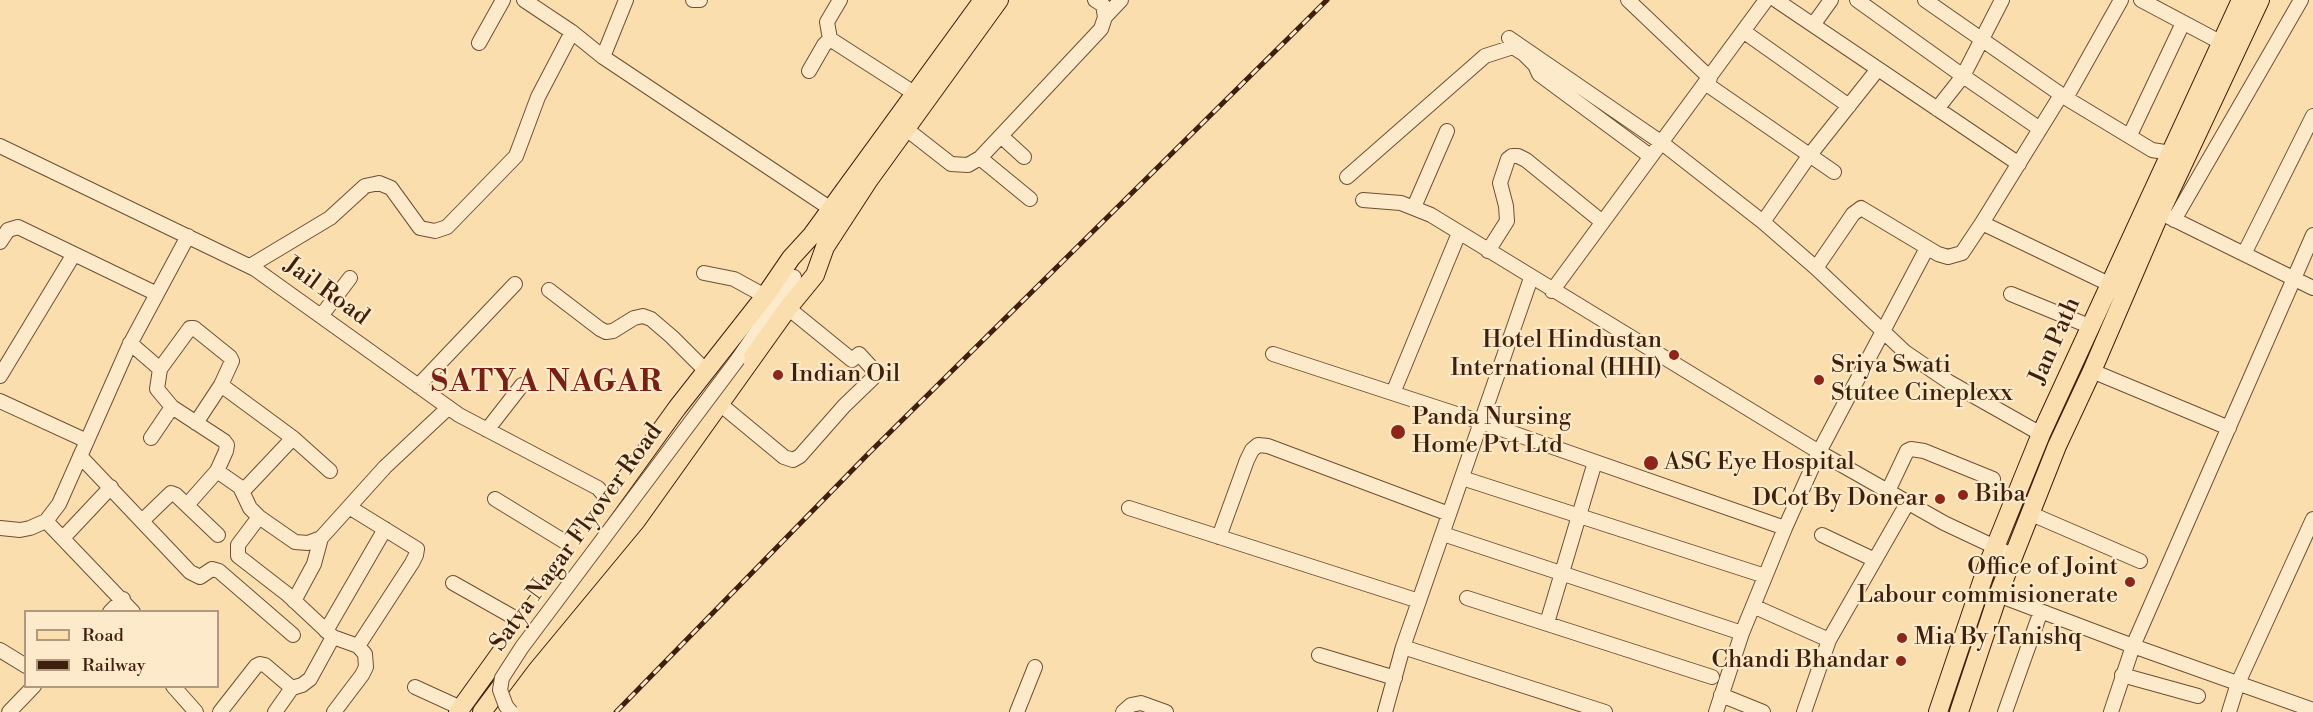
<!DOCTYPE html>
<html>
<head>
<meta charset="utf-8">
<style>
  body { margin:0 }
  #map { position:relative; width:2313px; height:712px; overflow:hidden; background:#fadeae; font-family:"Libre Bodoni",serif }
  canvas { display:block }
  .legend { position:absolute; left:24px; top:610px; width:195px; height:78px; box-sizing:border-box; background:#fceaca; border:2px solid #b0997e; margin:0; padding:8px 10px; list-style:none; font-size:18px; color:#3f1f0d }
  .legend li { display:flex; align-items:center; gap:12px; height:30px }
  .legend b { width:30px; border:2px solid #b0997e }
</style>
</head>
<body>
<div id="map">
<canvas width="2313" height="712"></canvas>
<ul class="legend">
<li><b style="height:8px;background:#fadeae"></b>Road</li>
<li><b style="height:8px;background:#3f1f0d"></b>Railway</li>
</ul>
</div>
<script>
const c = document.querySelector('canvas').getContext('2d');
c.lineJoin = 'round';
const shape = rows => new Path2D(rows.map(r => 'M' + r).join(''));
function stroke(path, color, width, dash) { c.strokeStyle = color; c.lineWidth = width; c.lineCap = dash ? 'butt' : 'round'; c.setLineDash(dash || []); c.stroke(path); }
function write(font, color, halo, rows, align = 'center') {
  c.font = font + ' "Libre Bodoni",serif'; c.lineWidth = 4.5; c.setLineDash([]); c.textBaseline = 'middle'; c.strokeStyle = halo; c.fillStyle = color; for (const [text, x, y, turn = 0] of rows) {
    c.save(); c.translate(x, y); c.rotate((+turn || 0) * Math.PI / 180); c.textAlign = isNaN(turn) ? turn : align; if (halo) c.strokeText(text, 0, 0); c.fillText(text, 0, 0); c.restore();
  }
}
const minor = shape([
  [524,0,572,32],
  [626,0,603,57,831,209],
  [693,0,700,0],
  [1628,0,1710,78],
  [1776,0,2019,164],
  [1857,0,1963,76,2040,129],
  [1925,0,2066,98,2152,150,2171,153],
  [2141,0,2220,42],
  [1105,17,1121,0],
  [1813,25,1831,0],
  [1743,31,1849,106],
  [1509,38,1662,143,1763,222,1816,268,1905,352,1949,382,2041,434],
  [830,39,827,22,840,0],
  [479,43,503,0],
  [809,71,824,45,830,39,914,93],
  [1705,83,1834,172],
  [2061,95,1982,223,2109,284],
  [2066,98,2121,0],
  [1937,109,1963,76,2002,0],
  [905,128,951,164,968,165,980,158,1101,29,1105,17,1103,5,1095,0],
  [2130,135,2183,23],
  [1001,136,1024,157],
  [0,146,255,269,459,415,598,488,609,501],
  [980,158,1030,199],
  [1347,177,1485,56,1513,47,1524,54,1535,65,1539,74,1650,156],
  [1363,200,1401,203,1431,215,1819,452,1944,523,2012,555],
  [1414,207,1447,131],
  [2167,216,2313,288],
  [2174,220,2301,0],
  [1763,222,1809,156,1878,69],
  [0,242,8,230,18,227,157,294],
  [1488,251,1507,221,1506,206,1500,183,1508,159,1512,156,1518,156,1526,160,1601,221],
  [2244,254,2313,116],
  [250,266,330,218,365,186,379,183,391,188,420,228,435,231,447,227,516,156,538,97,572,32,603,57],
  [1816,268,1853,214,1861,208,1938,254,1948,257,1962,253,1982,223],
  [704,273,734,279,765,296],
  [549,290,600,329,606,332,613,331,634,318,643,316,651,319,672,337,707,372],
  [1552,291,1766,0],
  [2011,294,2089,326],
  [321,316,350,278],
  [130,343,160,369],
  [1273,354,1481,422,1785,528],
  [738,359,794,277],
  [2092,371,2229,428],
  [0,376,74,254],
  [221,385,293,438,243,491],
  [418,386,515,284],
  [1393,393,1459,233],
  [0,401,87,441],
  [720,404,784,457,793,460,800,456,844,406,873,378,874,372,871,367,859,354,852,360,788,308],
  [172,407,224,441,227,445,226,451,217,471],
  [487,430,522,385],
  [151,438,172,407,157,389,160,369,190,328,194,328,230,357,232,361,221,385,196,423],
  [293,438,330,471],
  [80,456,190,572,200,577,212,569,219,571,293,635],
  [1462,478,1765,576],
  [1888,491,1907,451,1911,449,1924,451,1993,479],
  [495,499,575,548],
  [187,505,217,471,240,487,250,508,259,517,295,542,308,543,321,538,385,467,448,408],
  [349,507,417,549,416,555,412,563,358,646],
  [1129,508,1419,601],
  [2029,513,2140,561],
  [259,517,238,545,238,556,287,594,333,637,358,646,365,654,366,667,362,675,334,712],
  [143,520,171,493,176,495,218,535],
  [46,521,133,612],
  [0,528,20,530,30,528,46,521,59,504,129,346,188,236],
  [1443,534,1742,633],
  [1822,535,1875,560],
  [1219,537,1247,460,1252,450,1258,445,1268,446,1449,514],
  [63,538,111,487],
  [453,583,522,622],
  [1998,595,2133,646,2313,710],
  [1467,598,1712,677],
  [294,601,314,564,321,538],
  [1753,606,1829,640],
  [110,612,123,599],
  [1547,623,1595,462],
  [326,631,385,529],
  [1403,647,1605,712],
  [0,650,26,666],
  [1319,655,1395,678],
  [2122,675,2198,696],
  [173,686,196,712],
  [415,687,461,708],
  [1721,695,1763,712],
  [9,712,34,686],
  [220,712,256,666,260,664,265,665,292,688],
  [275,712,292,688,302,685,310,679,333,637],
  [1017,712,1035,667],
  [1123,712,1131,705,1141,703,1166,712],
  [1385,712,1403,647,1531,278],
  [1716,712,1742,633,1785,528,1819,452,1927,248],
  [1804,712,1829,640,1908,502],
  [2005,712,2041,611],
  [2111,712,2133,646,2313,235],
  [2229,712,2238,683,2313,519]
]);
const major = shape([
  [458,712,677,408,765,296,791,258,812,235,983,0],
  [482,712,521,660,636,521,788,308,815,275,825,247,868,181,999,0],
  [1938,712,1987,567,2041,434,2241,0],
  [1959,712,1998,595,2057,446,2092,371,2160,213,2260,0]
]);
stroke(minor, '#6e4f35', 16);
stroke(major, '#3f1f0d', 20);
stroke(minor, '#fceaca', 14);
stroke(major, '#fadeae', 18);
const rail = shape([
  [616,712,870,452,1327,0]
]);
stroke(rail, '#3f1f0d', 5);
stroke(rail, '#fceaca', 3, [9]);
const minorBridge = shape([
  [511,712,506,706,500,690,502,678,522,647,738,359]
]);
stroke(minorBridge, '#6e4f35', 16, []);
stroke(minorBridge, '#fceaca', 14);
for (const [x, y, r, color] of [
  [1674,355,6,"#8f2418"],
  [778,375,6,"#8f2418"],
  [1819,380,6,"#8f2418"],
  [1398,432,8,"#8f2418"],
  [1651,463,8,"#8f2418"],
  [1963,495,6,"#8f2418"],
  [1940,499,6,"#8f2418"],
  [2130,582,6,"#8f2418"],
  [1902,638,6,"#8f2418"],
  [1901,661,6,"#8f2418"]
]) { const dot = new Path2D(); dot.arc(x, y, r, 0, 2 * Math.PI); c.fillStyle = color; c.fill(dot); stroke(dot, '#fceaca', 2); }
write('24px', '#3f1f0d', '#fceaca', [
  ["Jail Road",326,292,36],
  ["Jan Path",2056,341,-66],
  ["Satya Nagar Flyover Road",577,538,-54]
]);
write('24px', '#3f1f0d', '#fceaca', [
  ["Hotel Hindustan",1662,341,"right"],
  ["International (HHI)",1662,369,"right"],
  ["Sriya Swati",1831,366],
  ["Stutee Cineplexx",1831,394],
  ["Indian Oil",790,375],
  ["Panda Nursing",1412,418],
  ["Home Pvt Ltd",1412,446],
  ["ASG Eye Hospital",1664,463],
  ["Biba",1975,495],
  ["DCot By Donear",1928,499,"right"],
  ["Office of Joint",2118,568,"right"],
  ["Labour commisionerate",2118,596,"right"],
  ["Mia By Tanishq",1914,638],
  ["Chandi Bhandar",1889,661,"right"]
], 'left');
c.letterSpacing = '1.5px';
write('bold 30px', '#7a1f14', '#fceaca', [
  ["SATYA NAGAR",547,384]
]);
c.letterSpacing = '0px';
</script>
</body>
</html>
